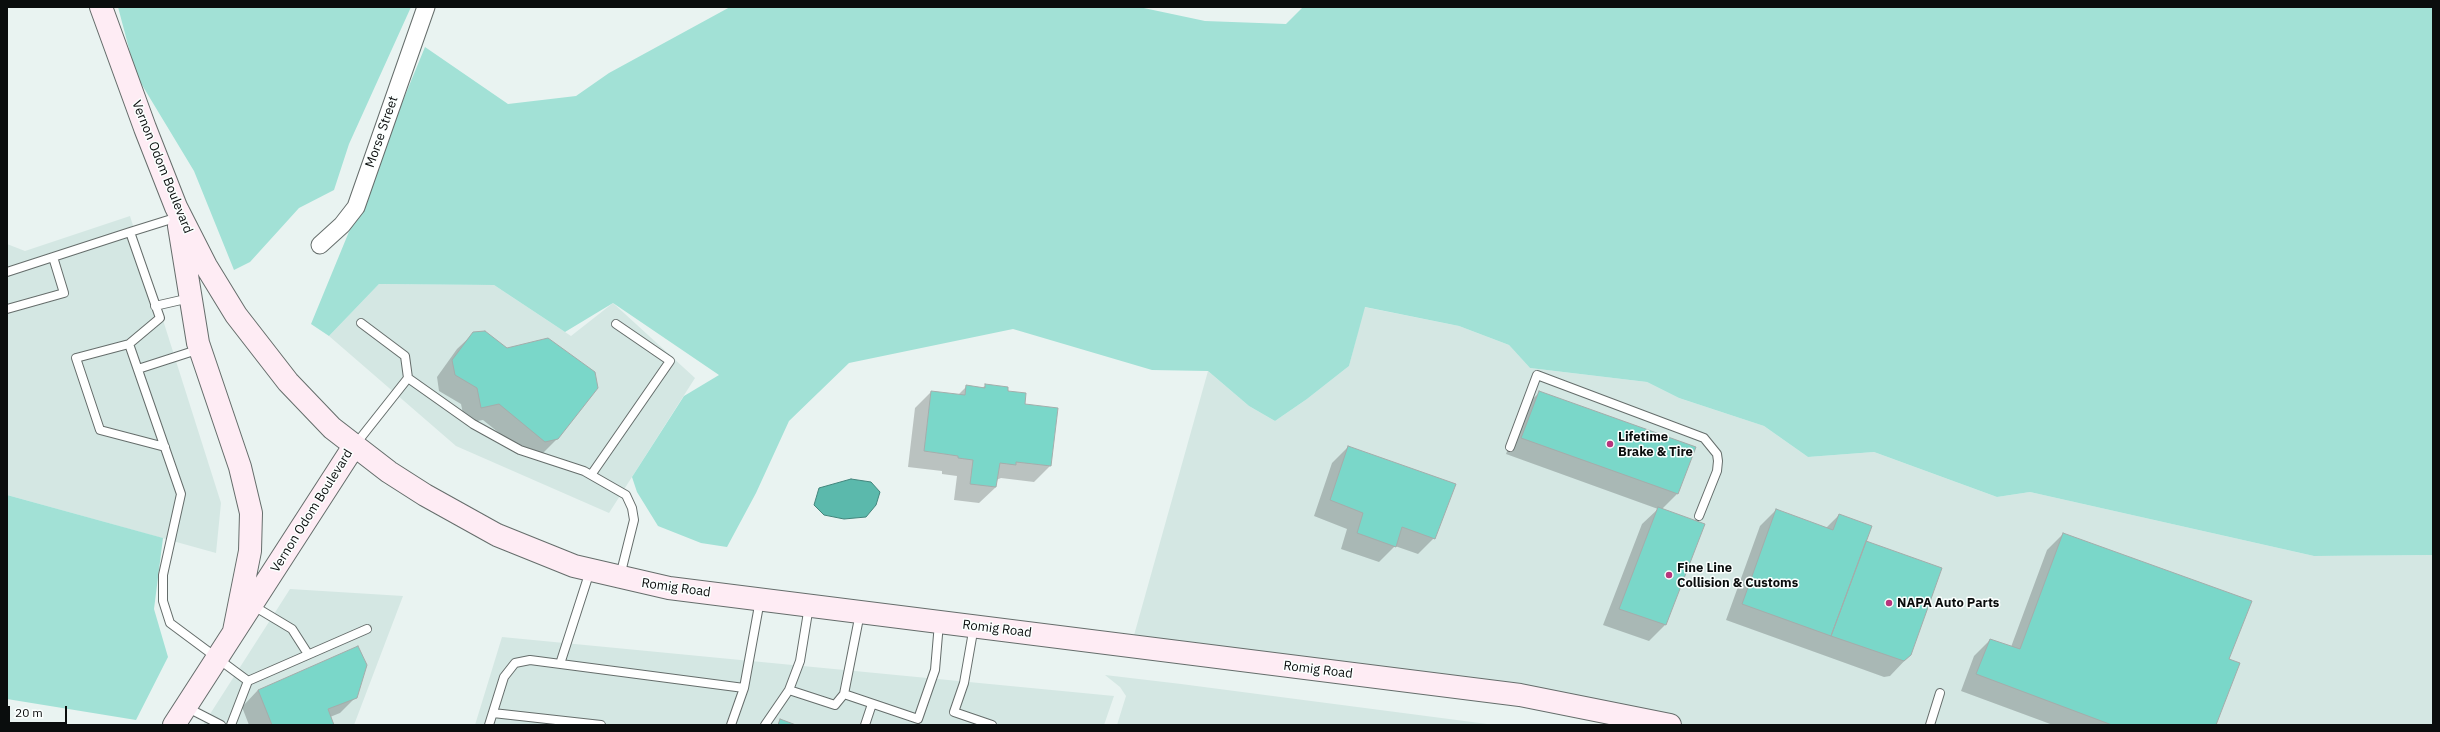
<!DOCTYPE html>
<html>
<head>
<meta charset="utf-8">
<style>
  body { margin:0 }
  #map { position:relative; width:2440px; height:732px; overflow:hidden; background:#e9f3f1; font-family:"IBM Plex Sans",sans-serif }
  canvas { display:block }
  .frame { position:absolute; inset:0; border:8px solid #0a0d0d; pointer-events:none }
  .scale { position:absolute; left:8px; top:706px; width:59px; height:18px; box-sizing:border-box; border:2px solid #0a0d0d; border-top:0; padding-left:5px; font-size:12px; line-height:14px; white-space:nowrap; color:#0a0d0d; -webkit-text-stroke:3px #fbfffe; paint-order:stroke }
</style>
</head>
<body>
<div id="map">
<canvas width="2440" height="732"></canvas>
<div class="frame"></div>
<div class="scale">20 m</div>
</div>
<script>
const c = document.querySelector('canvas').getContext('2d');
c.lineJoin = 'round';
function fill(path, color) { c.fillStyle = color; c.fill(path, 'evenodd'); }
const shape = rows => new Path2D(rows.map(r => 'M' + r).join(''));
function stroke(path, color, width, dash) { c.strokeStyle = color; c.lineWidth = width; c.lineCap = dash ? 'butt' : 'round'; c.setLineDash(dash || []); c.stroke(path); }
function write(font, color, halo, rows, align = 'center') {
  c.font = font + ' "IBM Plex Sans",sans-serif'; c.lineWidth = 3; c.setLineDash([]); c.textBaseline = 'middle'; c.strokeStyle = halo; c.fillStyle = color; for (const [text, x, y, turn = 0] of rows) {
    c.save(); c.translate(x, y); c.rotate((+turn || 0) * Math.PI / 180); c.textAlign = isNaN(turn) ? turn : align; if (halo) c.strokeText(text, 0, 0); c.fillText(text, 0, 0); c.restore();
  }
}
fill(shape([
  [130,216,221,503,216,553,7,495,7,244,25,251],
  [379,284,494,285,571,336,613,303,695,378,609,513,456,446,329,336],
  [1364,307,1459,326,1509,345,1530,368,1647,382,1679,398,1764,426,1808,457,1874,452,1997,497,2030,492,2314,556,2433,555,2433,725,1670,725,1131,646,1208,371,1249,406,1275,421,1307,399,1349,366],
  [290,589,403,596,354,725,203,725],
  [502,637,1114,696,1104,725,475,725],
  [1105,675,1181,684,1495,725,1117,725,1126,696,1120,687]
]), '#d4e7e3');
fill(shape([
  [118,7,411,7,349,144,334,190,299,208,250,262,234,270,194,171,136,75],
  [730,7,1139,7,1205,21,1286,24,1303,7,2433,7,2433,555,2314,556,2030,492,1997,497,1874,452,1808,457,1764,426,1679,398,1647,382,1530,368,1509,345,1459,326,1365,307,1349,366,1307,399,1275,421,1249,406,1208,371,1152,370,1013,329,849,363,789,421,756,493,727,547,701,543,658,526,637,492,632,477,684,396,719,375,613,303,565,332,494,285,379,284,329,336,311,324,425,47,508,104,576,96,609,73],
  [7,495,163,538,154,609,168,657,136,720,7,699]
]), '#a2e1d6');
const water = shape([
  [851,479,871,482,880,492,876,505,866,517,844,519,824,515,814,505,819,488,851,479]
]);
fill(water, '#5bb9ac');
stroke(water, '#43857c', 1);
fill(shape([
  [474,333,557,439,541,455,529,457,483,420,465,423,461,404,439,391,437,377,457,349],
  [986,385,1007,391,1024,404,1050,466,1034,482,1001,478,996,480,996,487,979,503,954,500,957,476,942,474,942,471,908,467,915,408,931,392,958,395,967,386,982,388],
  [1540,392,1677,494,1661,510,1703,525,1665,625,1649,641,1603,625,1642,524,1658,509,1506,454,1523,408],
  [1348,447,1434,538,1418,554,1395,546,1379,562,1341,549,1347,529,1314,516,1332,463],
  [1776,510,1826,528,1839,515,1864,542,1910,655,1890,676,1884,677,1726,620,1760,526],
  [2063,534,2228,660,2216,725,2053,725,1961,691,1974,656,1990,640,2011,647,2047,550],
  [258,690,356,697,340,713,330,717,332,725,249,725,242,707]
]), '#0003');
const building = shape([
  [485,331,507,348,548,338,595,372,598,388,558,439,545,442,499,404,481,408,477,388,455,375,452,360,473,332,485,331],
  [985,384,1008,387,1008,391,1026,393,1025,404,1058,408,1051,466,1016,462,1016,465,1000,463,996,487,970,484,973,460,958,458,958,456,924,451,931,391,965,395,966,385,985,388,985,384],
  [1539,391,1696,447,1678,494,1521,438,1539,391],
  [1348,446,1456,484,1435,539,1402,527,1396,547,1357,533,1363,513,1330,500,1348,446],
  [1658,507,1705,524,1666,625,1619,609,1658,507],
  [1776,509,1833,530,1839,514,1872,526,1831,636,1742,604,1776,509],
  [2063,533,2252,601,2229,659,2240,663,2216,725,2112,725,1976,674,1990,639,2020,649,2063,533],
  [1866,541,1942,568,1911,655,1904,661,1831,636,1866,541],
  [358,646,367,665,357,698,328,709,334,725,272,725,258,690,358,646],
  [780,719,796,725,778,725,780,719]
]);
fill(building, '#7ad7c9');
stroke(building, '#a4adab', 1);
const lane = shape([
  [7,272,130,232],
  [155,306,190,298],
  [7,309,64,293,53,257],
  [129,344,181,494,163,575,163,601,170,623,248,681],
  [138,369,200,349],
  [408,378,473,424,520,450,584,471,626,495,632,508,634,520,620,576],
  [355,445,408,378,405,356,361,323],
  [165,447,100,430,76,358,129,344,160,318,130,232,178,217],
  [1510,447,1537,375,1704,438,1717,454,1718,461,1717,471,1699,516],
  [591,475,670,361,616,324],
  [252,605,292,629,308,654],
  [809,606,800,661,789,690,835,705,844,694,860,613],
  [974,626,964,683,954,712,992,725],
  [560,664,590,571],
  [844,694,918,719,935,670,939,623],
  [186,707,221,725],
  [493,713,601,725],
  [231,725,248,681,367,629],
  [489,725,504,677,515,663,530,660,744,688,760,600],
  [731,725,744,688],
  [765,725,789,690],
  [865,725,872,704],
  [1930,725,1940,693]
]);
const street = shape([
  [320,245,342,225,356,207,426,7]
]);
const secondary = shape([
  [101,7,145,128,176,207,206,266,236,315,288,382,332,428,389,472,425,495,497,535,574,566,669,588,1520,695,1670,725],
  [179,226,198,343,240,467,251,513,250,551,234,631],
  [174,725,354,446]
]);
stroke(lane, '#656d6b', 10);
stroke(street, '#656d6b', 19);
stroke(secondary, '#656d6b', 24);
stroke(lane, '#fff', 8);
stroke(street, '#fff', 17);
stroke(secondary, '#feecf4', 22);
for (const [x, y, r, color] of [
  [1610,444,4,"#b8357c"],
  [1669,575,4,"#b8357c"],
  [1889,603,4,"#b8357c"]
]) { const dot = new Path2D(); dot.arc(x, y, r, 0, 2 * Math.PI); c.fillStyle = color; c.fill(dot); stroke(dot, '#fbfffe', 1.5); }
write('13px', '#0a0d0d', '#fbfffe', [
  ["Morse Street",382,132,-71],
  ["Vernon Odom Boulevard",162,167,68],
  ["Vernon Odom Boulevard",312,511,-58],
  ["Romig Road",676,588,8],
  ["Romig Road",997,629,7],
  ["Romig Road",1318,670,7]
]);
write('bold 13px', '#0a0d0d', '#fbfffe', [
  ["Lifetime",1618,437],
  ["Brake & Tire",1618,452],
  ["Fine Line",1677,568],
  ["Collision & Customs",1677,583],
  ["NAPA Auto Parts",1897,603]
], 'left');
</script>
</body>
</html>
